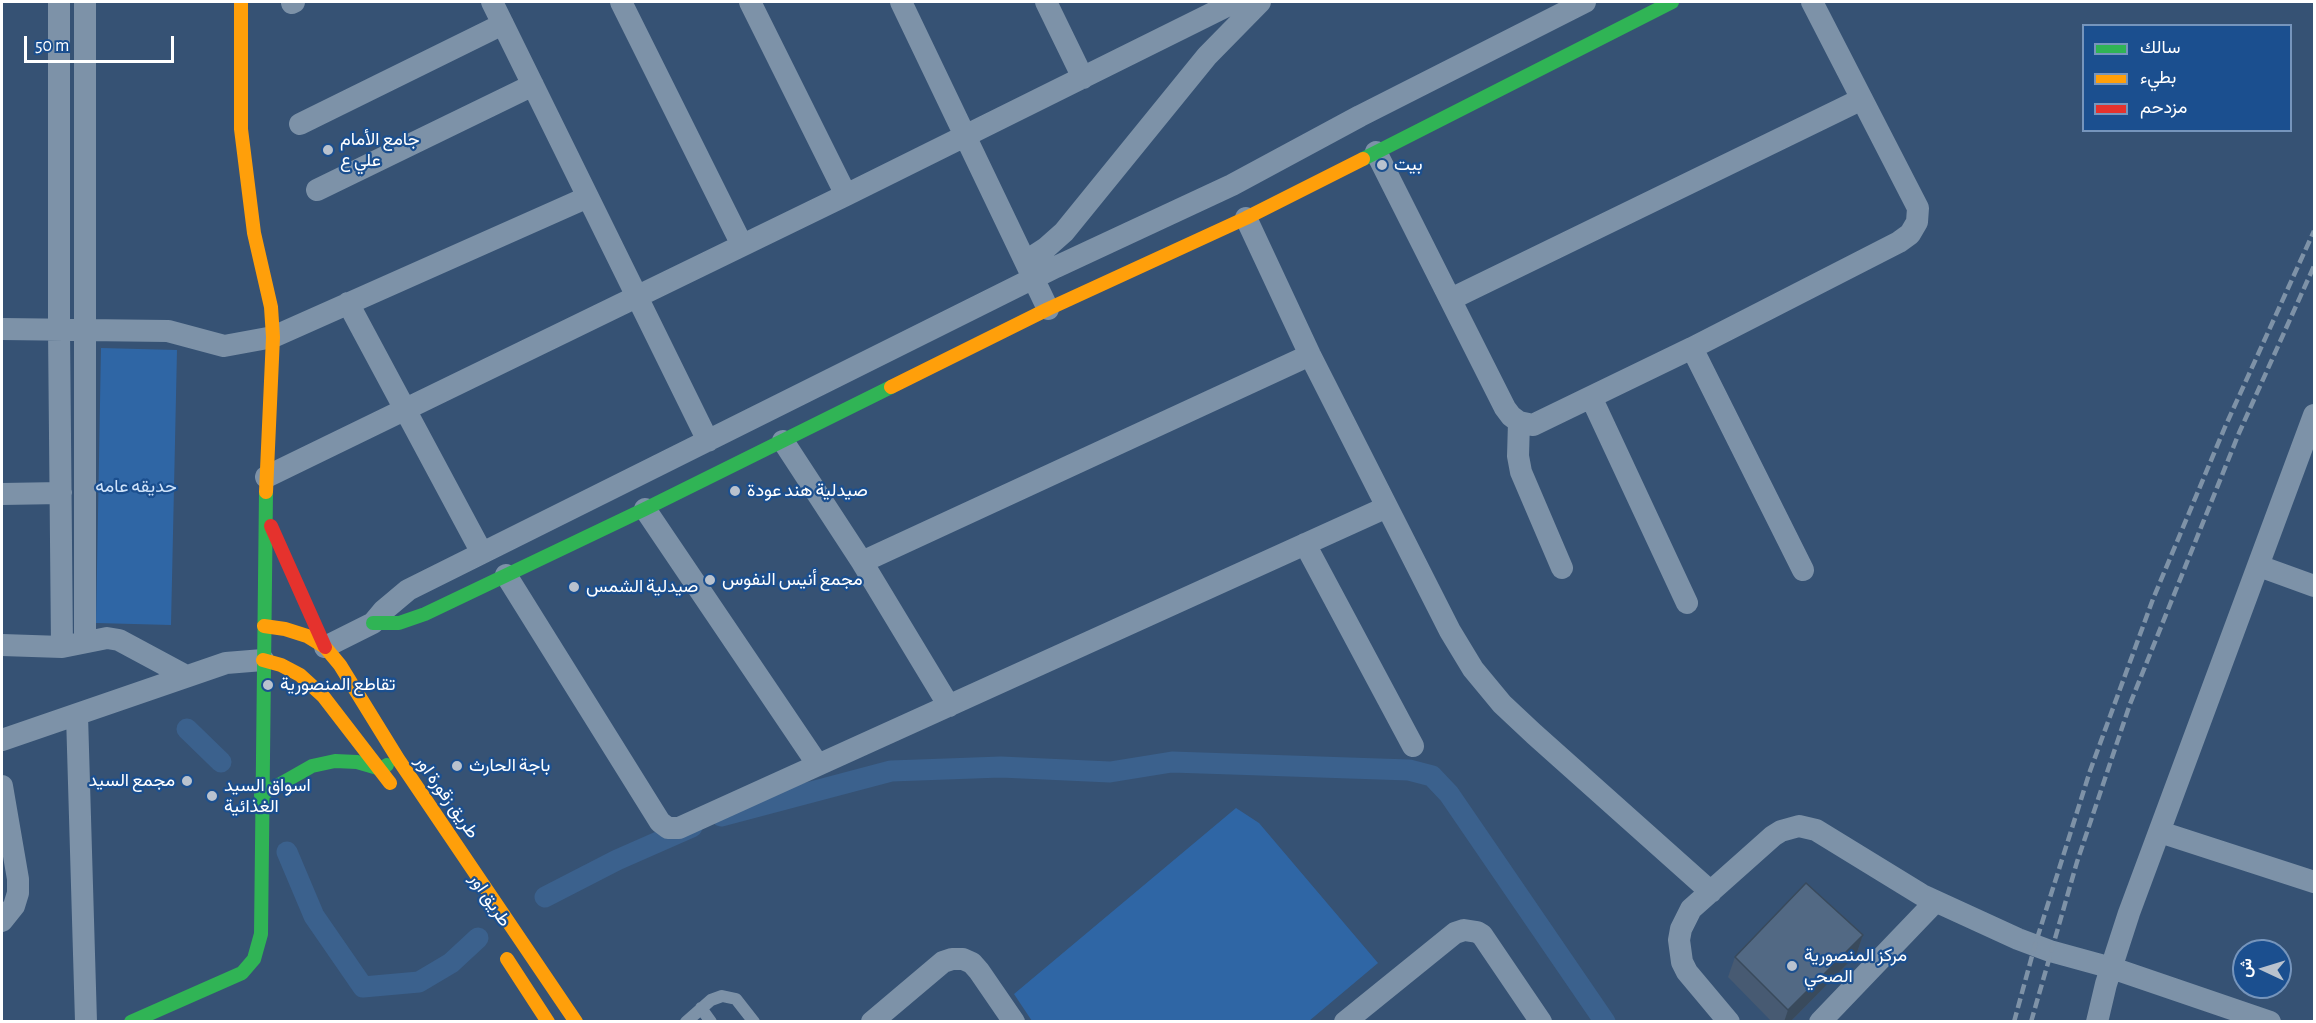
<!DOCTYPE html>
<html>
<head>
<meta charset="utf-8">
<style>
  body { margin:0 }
  #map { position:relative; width:2316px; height:1023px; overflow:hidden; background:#365274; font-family:"Alegreya Sans",Vazirmatn,sans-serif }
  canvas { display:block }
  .frame { position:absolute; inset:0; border:3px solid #fff; pointer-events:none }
  .legend { position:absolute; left:2082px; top:24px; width:210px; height:108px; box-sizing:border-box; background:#1b4f8f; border:2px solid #7695bc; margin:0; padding:8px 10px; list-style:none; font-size:18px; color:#fff }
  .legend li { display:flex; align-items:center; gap:12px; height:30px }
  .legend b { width:30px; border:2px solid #7695bc }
  .north { position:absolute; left:2232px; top:939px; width:60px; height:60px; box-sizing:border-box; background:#1b4f8f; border:2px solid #7695bc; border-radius:50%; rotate:274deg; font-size:16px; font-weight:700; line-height:24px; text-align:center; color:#fff }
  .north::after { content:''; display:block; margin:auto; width:21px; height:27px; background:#b9c2ce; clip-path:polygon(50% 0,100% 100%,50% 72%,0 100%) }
  .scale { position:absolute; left:24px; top:36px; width:150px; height:27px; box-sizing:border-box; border:3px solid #fff; border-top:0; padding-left:8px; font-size:18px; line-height:21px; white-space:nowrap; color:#fff; -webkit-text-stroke:4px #1b4f8f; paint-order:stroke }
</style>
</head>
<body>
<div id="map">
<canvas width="2316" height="1023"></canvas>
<div class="frame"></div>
<ul class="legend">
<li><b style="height:8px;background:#30b455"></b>سالك</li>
<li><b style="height:8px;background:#ff9f0a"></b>بطيء</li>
<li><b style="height:8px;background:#e5322d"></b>مزدحم</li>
</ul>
<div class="north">ش</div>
<div class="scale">50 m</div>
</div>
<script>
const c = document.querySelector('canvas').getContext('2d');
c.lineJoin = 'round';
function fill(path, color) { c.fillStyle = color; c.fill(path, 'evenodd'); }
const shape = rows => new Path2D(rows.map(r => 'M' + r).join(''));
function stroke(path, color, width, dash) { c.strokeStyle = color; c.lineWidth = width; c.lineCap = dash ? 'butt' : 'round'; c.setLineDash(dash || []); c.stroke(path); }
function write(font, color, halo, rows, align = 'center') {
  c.font = font + ' "Alegreya Sans",Vazirmatn,sans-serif'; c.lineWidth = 4.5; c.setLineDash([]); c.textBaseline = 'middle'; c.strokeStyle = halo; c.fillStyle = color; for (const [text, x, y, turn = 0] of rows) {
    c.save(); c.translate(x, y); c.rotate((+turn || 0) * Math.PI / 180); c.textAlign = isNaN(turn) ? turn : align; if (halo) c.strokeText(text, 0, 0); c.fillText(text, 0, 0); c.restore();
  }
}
fill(shape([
  [101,348,177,350,171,625,96,623],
  [1236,808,1259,823,1378,963,1309,1021,1032,1021,1014,994]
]), '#2f66a5');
stroke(shape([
  [187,729,221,762],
  [721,816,891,771,1001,767,1110,772,1172,762,1409,770,1432,776,1449,794,1605,1022],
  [287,852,314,916,363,987,419,982,451,963,478,938],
  [545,897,617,860,692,827]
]), '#3b618d', 21);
stroke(shape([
  [701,1008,711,1022],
  [686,1022,711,1000,722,996,736,999,754,1022]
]), '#7d92a8', 12);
stroke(shape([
  [59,2,59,330,62,647],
  [492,2,708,441],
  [621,2,742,245],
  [750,2,846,195],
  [901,2,1048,309],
  [1046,2,1083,78],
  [292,3,294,2],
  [300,124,503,24],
  [1376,152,1505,408,1511,416,1519,422,1533,425,1692,348,1899,242,1910,234,1917,222,1918,208,1812,2],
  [317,190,533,85],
  [1246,218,1310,355,1450,631,1473,669,1502,704,1534,734,1711,892],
  [1026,261,1046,248,1064,232,1207,56,1260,2],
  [1451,299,1862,99],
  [348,303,482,553],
  [2,329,168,331,224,346,273,337,588,197],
  [1692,348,1803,570],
  [1591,397,1687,603],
  [1519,422,1518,456,1521,472,1562,568],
  [783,441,862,562,949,706],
  [266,477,846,195,1235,2],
  [2,494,61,493],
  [645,509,818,765],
  [1305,544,1413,746],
  [862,562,1310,355],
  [2259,566,2314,586],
  [506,575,660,822,668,828,679,828,1387,507],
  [85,642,85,2],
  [2,645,62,647,107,638,119,640,186,676],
  [325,647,373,623,383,611,408,590,1056,267,1232,185,1360,116,1585,2],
  [77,715,86,1022],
  [2,740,226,663,263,660],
  [2,786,18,879,18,893,14,906,2,921],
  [2160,832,2314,882],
  [872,1022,943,962,952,959,963,959,972,963,979,971,1014,1022],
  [1345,1022,1455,933,1464,930,1477,932,1482,935,1541,1022],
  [1729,1022,1687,972,1682,962,1679,940,1681,929,1691,909,1773,836,1781,831,1799,826,1816,830,1922,895,2018,939,2050,951,2112,968,2270,1022],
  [1820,1022,1935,902],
  [2097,1022,2106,984,2129,913,2314,415]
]), '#7d92a8', 22);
stroke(shape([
  [1363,159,1672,2],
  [373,623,399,623,425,614,645,509,891,387],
  [261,795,312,766,335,761,357,762,381,769,387,765],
  [131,1022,242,973,254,959,261,934,266,492]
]), '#30b455', 14);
stroke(shape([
  [241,2,241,129,254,233,271,307,273,337,266,492],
  [891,387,1048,309,1246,218,1363,159],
  [264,626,285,629,307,636,325,647,340,665,398,759,576,1022],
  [263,660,281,665,300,675,323,696,390,783],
  [507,959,548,1022]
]), '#ff9f0a', 14);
stroke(shape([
  [271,526,325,647]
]), '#e5322d', 14);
stroke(shape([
  [2014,1022,2035,945,2090,771,2153,599,2225,427,2314,231],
  [2031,1022,2077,862,2130,704,2239,433,2314,266]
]), '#7e92a7', 4.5, [10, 4.5]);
fill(shape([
  [1863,935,1856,955,1790,1022,1772,1022,1728,977,1735,957]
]), '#475a72');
fill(shape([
  [1863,935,1856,955,1790,1022,1784,1022,1788,1010]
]), '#394a5c');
const building = shape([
  [1806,883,1863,935,1788,1010,1735,957,1806,883]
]);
fill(building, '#526984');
stroke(building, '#394a5c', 1.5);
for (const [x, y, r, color] of [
  [328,150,6,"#b9c2ce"],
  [1382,165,6,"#b9c2ce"],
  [735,491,6,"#b9c2ce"],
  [710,580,6,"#b9c2ce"],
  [574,587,6,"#b9c2ce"],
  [268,685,6,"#b9c2ce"],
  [457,766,6,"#b9c2ce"],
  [187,781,6,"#b9c2ce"],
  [212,796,6,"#b9c2ce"],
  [1792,966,6,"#b9c2ce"]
]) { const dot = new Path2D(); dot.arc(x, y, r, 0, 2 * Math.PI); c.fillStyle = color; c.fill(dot); stroke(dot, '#1b4f8f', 2); }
write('18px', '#fff', '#1b4f8f', [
  ["جامع الأمام",340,140],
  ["علي ع",340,161],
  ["بيت",1394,165],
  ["صيدلية هند عودة",747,491],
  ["مجمع أنيس النفوس",722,580],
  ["صيدلية الشمس",586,587],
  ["تقاطع المنصورية",280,685],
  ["باجة الحارث",469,766],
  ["مجمع السيد",175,781,"right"],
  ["اسواق السيد",224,786],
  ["الغذائية",224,807],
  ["مركز المنصورية",1804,956],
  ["الصحي",1804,977]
], 'left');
write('18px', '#cfe3fa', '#1b4f8f', [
  ["حديقه عامه",136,487]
]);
write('18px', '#fff', '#1b4f8f', [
  ["طريق زقورة اور",447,797,55],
  ["طريق اور",490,900,56]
]);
</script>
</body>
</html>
